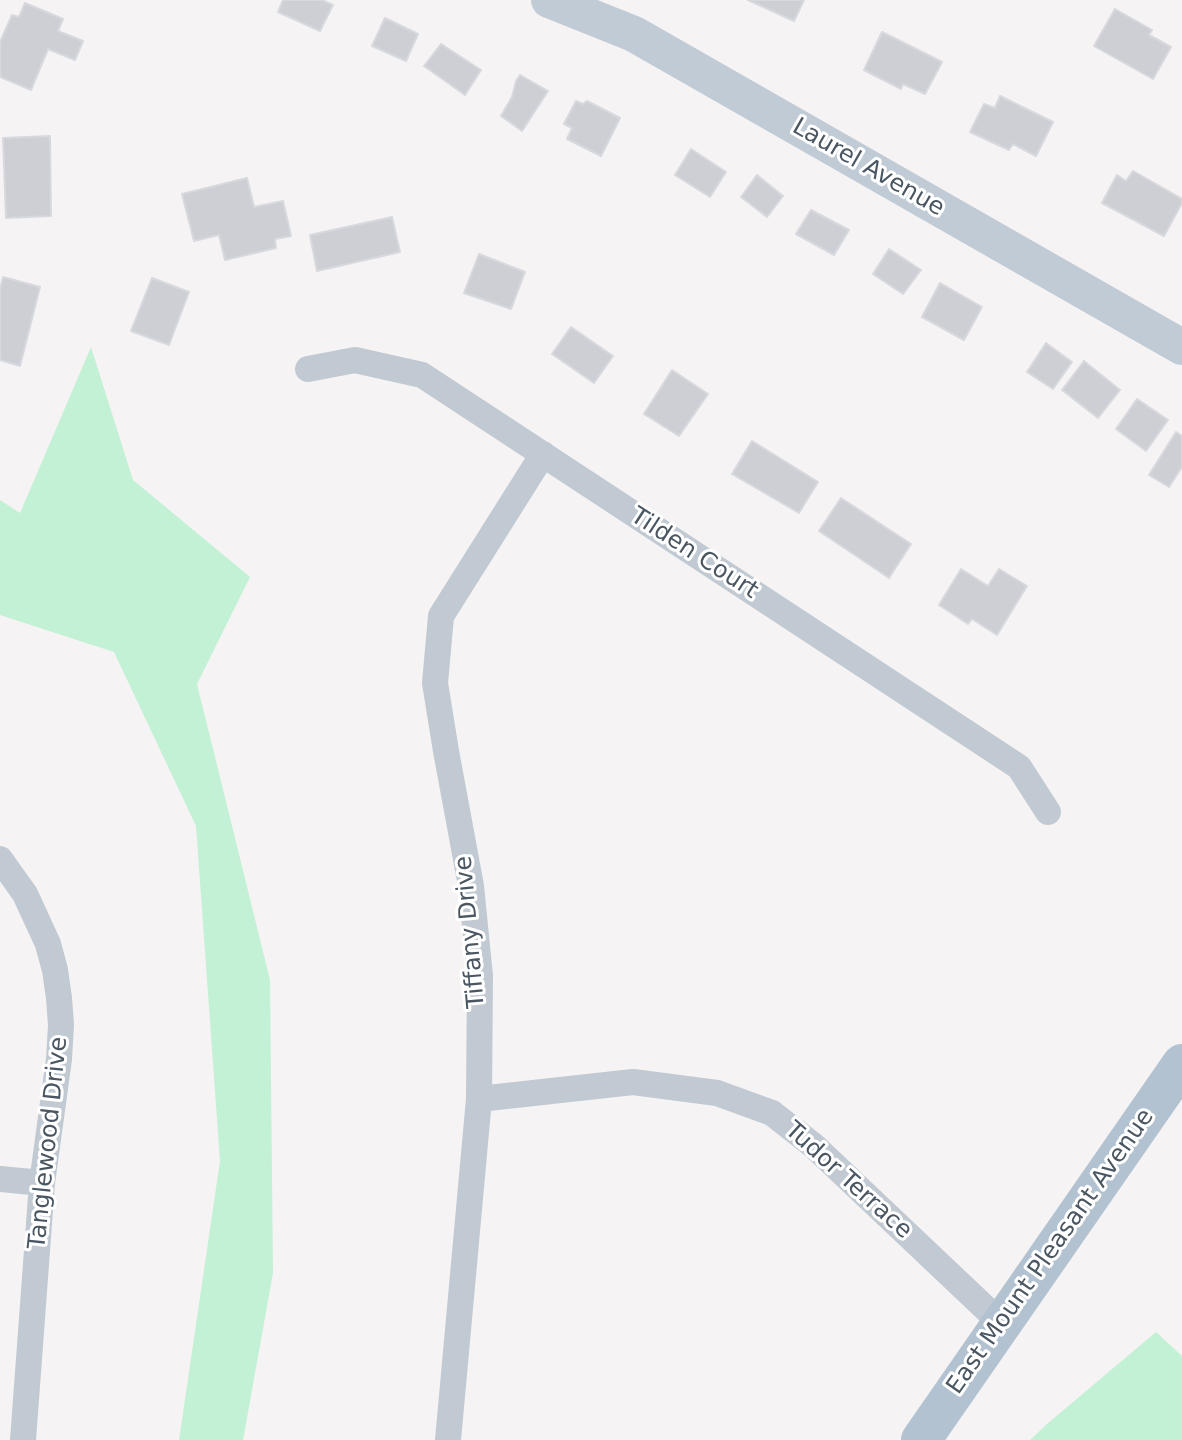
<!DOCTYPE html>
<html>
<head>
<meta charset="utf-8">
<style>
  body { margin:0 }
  canvas { display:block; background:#f5f3f3 }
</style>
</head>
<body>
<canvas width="1182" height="1440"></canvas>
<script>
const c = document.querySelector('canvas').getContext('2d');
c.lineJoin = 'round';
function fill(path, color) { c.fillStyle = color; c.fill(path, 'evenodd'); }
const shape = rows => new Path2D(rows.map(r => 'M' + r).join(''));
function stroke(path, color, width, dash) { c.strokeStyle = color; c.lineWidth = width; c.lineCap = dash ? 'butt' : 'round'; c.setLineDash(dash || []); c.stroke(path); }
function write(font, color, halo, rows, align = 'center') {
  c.font = font + ' "DejaVu Sans",sans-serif'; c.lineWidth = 6; c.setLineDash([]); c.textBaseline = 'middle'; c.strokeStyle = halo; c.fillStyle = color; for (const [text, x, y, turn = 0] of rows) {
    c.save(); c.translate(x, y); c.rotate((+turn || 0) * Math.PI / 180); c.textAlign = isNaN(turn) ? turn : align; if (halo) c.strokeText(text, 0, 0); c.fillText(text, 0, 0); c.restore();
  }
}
fill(shape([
  [91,347,133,480,250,577,197,684,270,980,273,1273,243,1440,179,1440,220,1161,196,826,114,652,0,615,0,500,20,513],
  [1156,1332,1182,1356,1182,1440,1030,1440,1047,1424]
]), '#c3f1d5');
const building = shape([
  [283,0,322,0,333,5,320,31,278,12,283,0],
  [748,0,804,0,794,21,748,0],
  [25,3,63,19,58,31,83,41,75,60,48,49,31,90,0,77,0,42,12,15,19,17,25,3],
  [1115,9,1152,30,1149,35,1171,47,1153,79,1094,46,1115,9],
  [385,18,418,34,406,61,372,46,385,18],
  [882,32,942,62,925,94,903,84,901,89,864,70,882,32],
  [441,44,481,70,465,95,424,66,441,44],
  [520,75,548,91,522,131,501,116,512,97,516,81,520,75],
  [1000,96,1053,122,1036,156,1013,144,1009,150,970,132,984,104,995,108,1000,96],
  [576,101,583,104,587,101,620,118,601,156,567,139,572,128,564,124,576,101],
  [50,136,51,216,6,218,3,138,50,136],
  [691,149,726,172,710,197,675,175,691,149],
  [1133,171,1182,199,1182,203,1164,236,1102,203,1117,175,1126,181,1133,171],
  [757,175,783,196,767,217,741,197,757,175],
  [247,178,254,207,283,201,291,236,275,239,276,248,225,260,219,235,194,241,182,194,247,178],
  [811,210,849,230,834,255,796,234,811,210],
  [392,217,400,252,317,271,310,235,392,217],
  [889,249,921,270,903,294,873,274,889,249],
  [479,254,525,272,511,309,464,293,479,254],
  [3,277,40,287,20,366,0,360,0,289,3,277],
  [152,278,189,292,169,345,131,331,152,278],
  [940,283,982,307,964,340,922,317,940,283],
  [571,327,613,356,594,383,552,354,571,327],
  [1046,343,1072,362,1053,389,1027,372,1046,343],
  [1084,361,1120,390,1098,418,1062,390,1084,361],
  [672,370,708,394,679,436,644,414,672,370],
  [1137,399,1168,420,1146,451,1116,429,1137,399],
  [1176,432,1182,436,1182,467,1169,487,1149,475,1176,432],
  [752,441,818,482,799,513,732,474,752,441],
  [841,498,911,544,889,578,819,531,841,498],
  [961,569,988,586,999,569,1027,586,997,635,972,619,968,624,939,605,961,569]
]);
fill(building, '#cdcfd5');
stroke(building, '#d7d9de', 2);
stroke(shape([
  [308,369,355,360,422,375,1019,767,1048,812],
  [0,859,25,894,48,944,55,970,59,998,61,1025,59,1059,42,1183,23,1440],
  [479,1099,633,1082,717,1093,772,1113,814,1146,1001,1323],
  [0,1179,42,1183],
  [448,1440,479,1099,480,976,471,886,446,751,435,683,441,616,543,454]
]), '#c1cad2', 26);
stroke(shape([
  [549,0,634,34,1182,347]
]), '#c1cbd6', 36);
stroke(shape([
  [921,1440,1182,1064]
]), '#b3c2d1', 40);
write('24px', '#4a5661', '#fff', [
  ["Laurel Avenue",868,168,30],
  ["Tilden Court",694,554,33],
  ["Tiffany Drive",471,932,-95],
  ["Tanglewood Drive",49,1143,-84],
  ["Tudor Terrace",848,1181,42],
  ["East Mount Pleasant Avenue",1051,1252,-55]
]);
</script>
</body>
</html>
